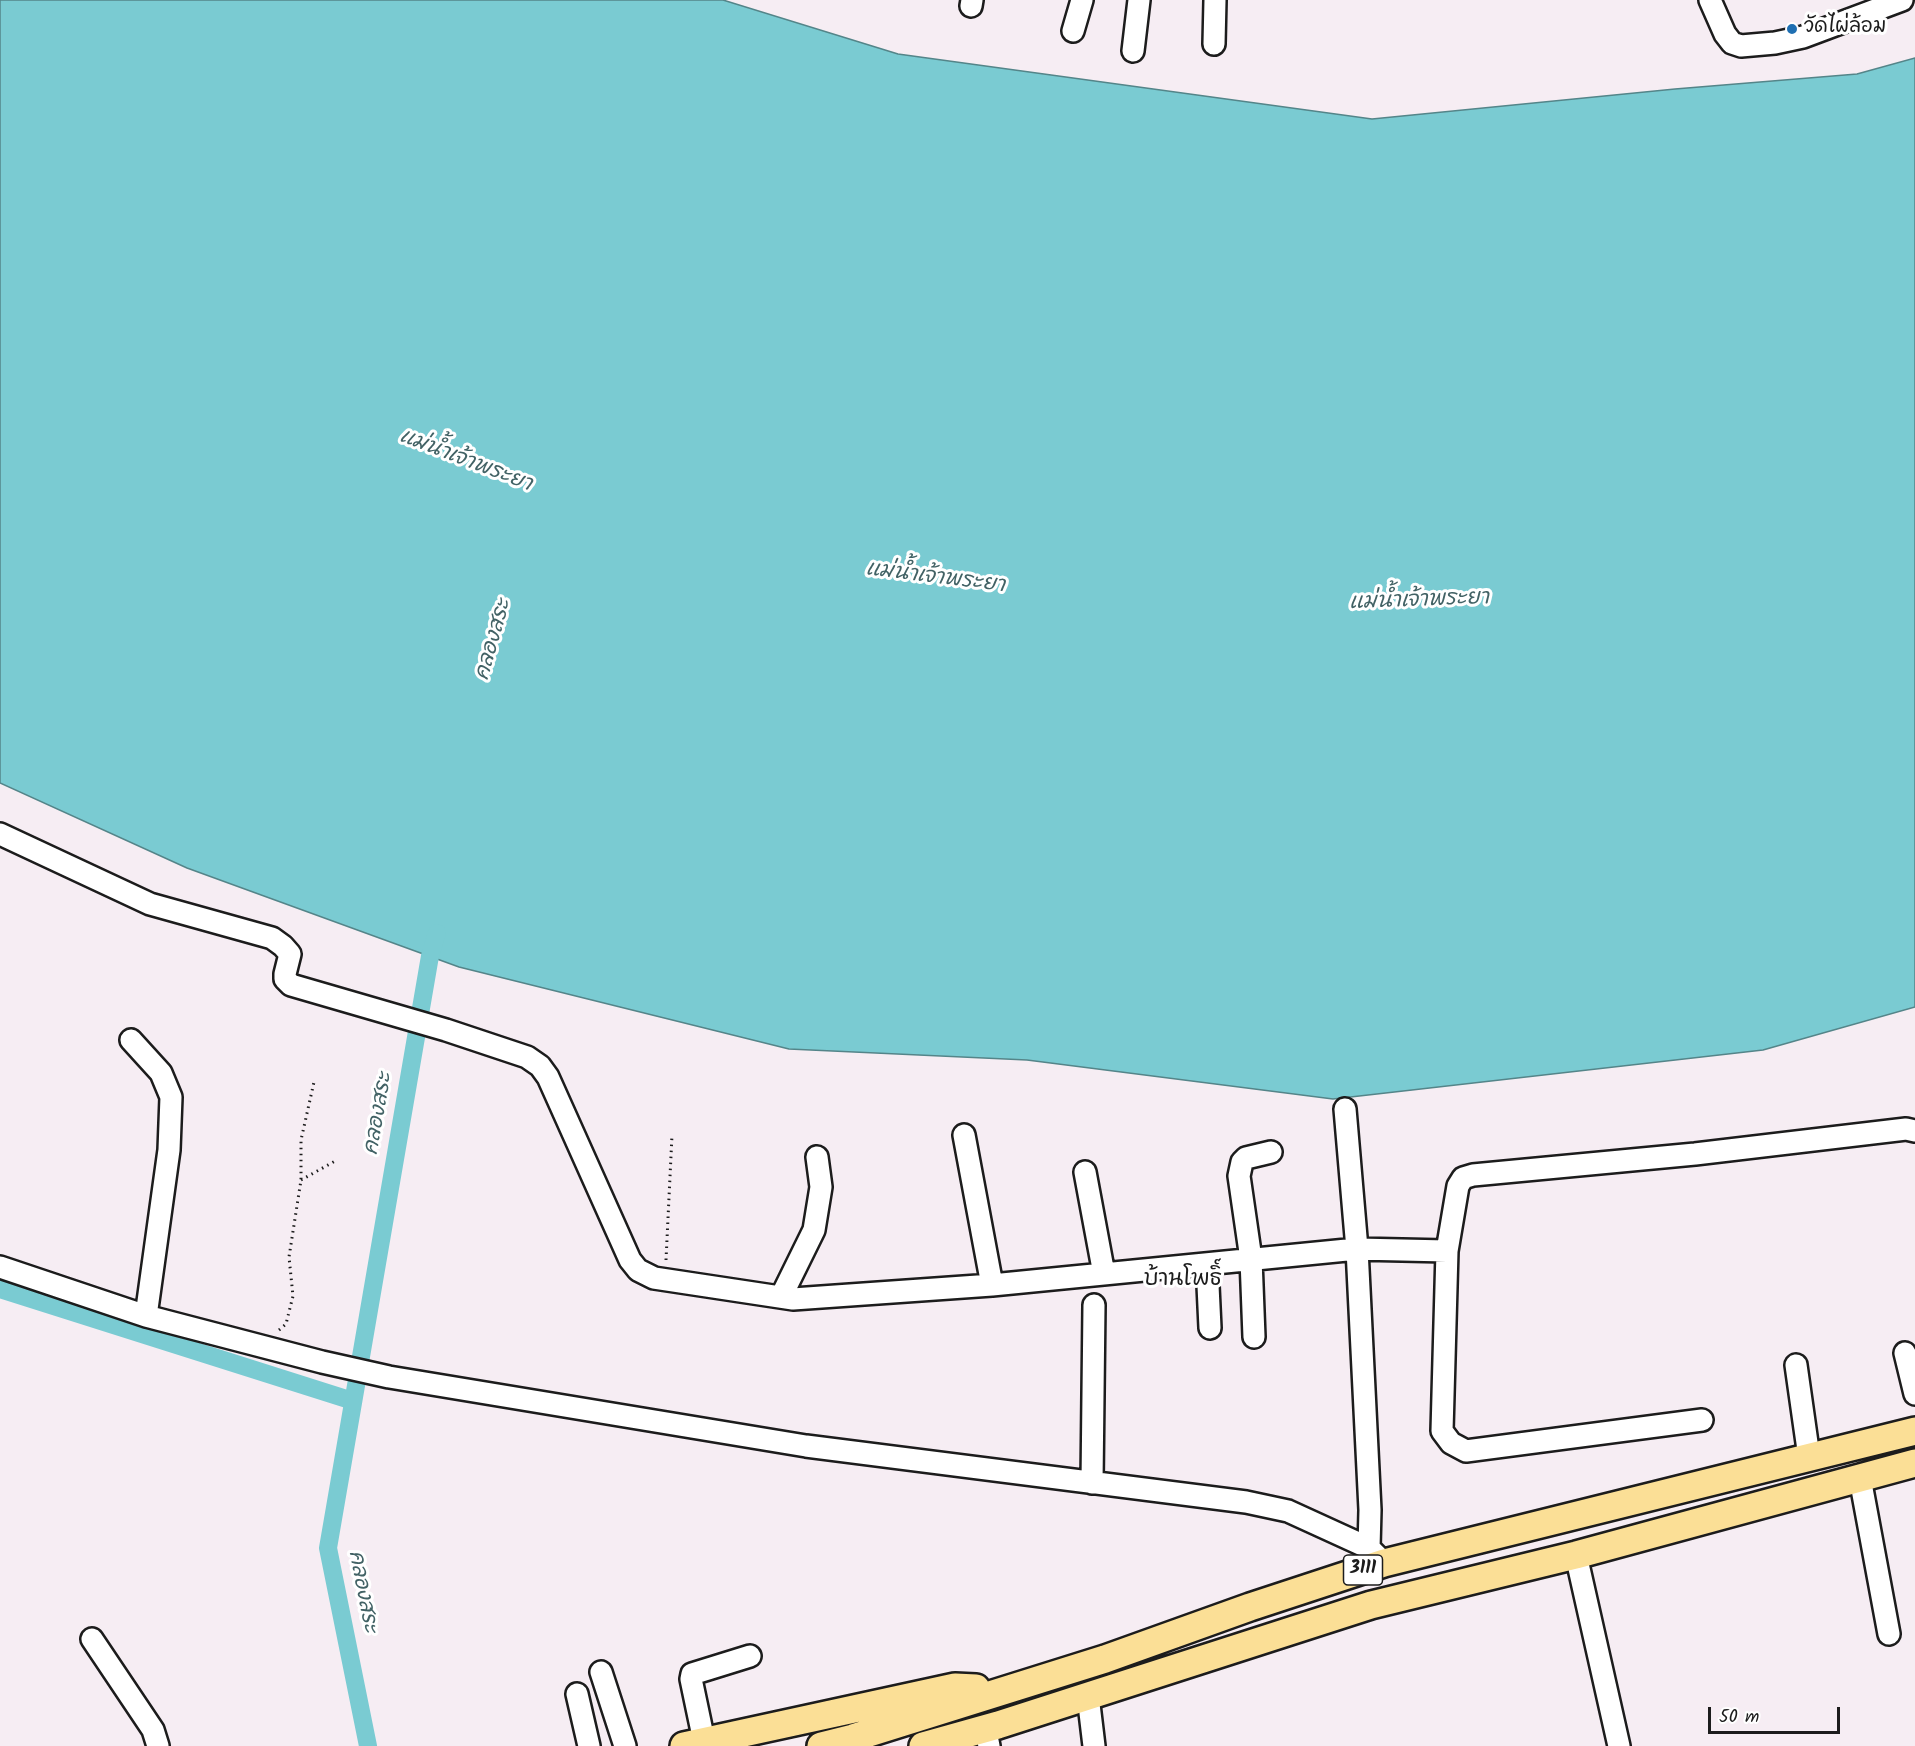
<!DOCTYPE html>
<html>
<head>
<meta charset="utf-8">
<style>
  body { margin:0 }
  #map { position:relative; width:1915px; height:1746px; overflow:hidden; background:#f6edf3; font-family:Kalam,sans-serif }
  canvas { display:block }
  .scale { position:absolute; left:1708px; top:1707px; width:132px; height:27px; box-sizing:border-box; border:3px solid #1c1c1c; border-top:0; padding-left:8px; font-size:18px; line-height:21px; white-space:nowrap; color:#1c1c1c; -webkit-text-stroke:4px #fff; paint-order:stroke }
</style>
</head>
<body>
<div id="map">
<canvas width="1915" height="1746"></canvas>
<div class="scale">50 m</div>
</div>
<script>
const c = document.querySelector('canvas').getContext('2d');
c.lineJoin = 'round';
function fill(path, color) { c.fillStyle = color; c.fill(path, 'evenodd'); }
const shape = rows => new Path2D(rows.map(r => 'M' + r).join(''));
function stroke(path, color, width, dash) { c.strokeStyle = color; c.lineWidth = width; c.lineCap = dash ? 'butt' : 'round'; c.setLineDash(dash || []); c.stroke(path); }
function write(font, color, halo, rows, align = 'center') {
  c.font = font + ' Kalam,"Playpen Sans Thai",sans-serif'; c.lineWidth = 6; c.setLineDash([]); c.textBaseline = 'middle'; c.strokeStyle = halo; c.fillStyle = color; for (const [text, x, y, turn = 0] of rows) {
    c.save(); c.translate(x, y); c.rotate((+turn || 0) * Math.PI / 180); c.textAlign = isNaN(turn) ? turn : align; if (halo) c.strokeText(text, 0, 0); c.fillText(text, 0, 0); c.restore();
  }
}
const water = shape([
  [0,0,723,0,898,54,1372,119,1675,89,1857,74,1915,58,1915,1007,1763,1050,1333,1099,1027,1060,789,1049,459,967,187,868,0,783,0,0]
]);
fill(water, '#7acbd2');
stroke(water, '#548589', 1.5);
stroke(shape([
  [0,1289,353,1401],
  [368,1746,328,1548,430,956,437,933]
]), '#7acbd2', 18);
const minor = shape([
  [1710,0,1725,34,1732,43,1741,46,1775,43,1803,37,1902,0],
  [971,6,972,0],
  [1073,31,1082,0],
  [1214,44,1215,0],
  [1133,51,1139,0],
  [0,834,150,904,272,938,283,946,290,954,285,974,285,979,291,985,446,1030,527,1057,540,1066,548,1077,630,1260,638,1270,654,1278,793,1299,992,1285,1357,1249,1447,1251,1458,1186,1463,1178,1473,1175,1695,1154,1906,1129,1915,1131],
  [131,1040,161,1073,171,1097,169,1150,146,1316],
  [1345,1109,1357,1249,1370,1510,1369,1548],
  [964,1135,992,1285],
  [1085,1172,1104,1274],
  [1447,1251,1442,1431,1451,1443,1466,1451,1702,1420],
  [1207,1264,1210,1328],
  [0,1267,146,1316,322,1362,389,1377,806,1446,1246,1502,1288,1511,1369,1548,1384,1563],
  [781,1297,814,1230,821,1187,817,1157],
  [1254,1337,1251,1259,1239,1176,1242,1162,1246,1158,1271,1152],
  [1905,1353,1915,1394],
  [1796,1365,1809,1457],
  [1860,1478,1889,1634],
  [1092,1483,1094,1305],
  [1576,1555,1619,1746],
  [92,1639,153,1730,158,1746],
  [601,1672,625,1746],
  [577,1694,589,1746],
  [1088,1696,1094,1746],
  [987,1736,989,1746],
  [704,1741,691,1679,692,1674,750,1656]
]);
const major = shape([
  [684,1746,955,1687,976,1688],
  [821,1746,853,1738,1105,1659,1250,1607,1384,1563,1915,1431],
  [923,1746,998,1725,1371,1605,1576,1555,1915,1463]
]);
stroke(minor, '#1c1c1c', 26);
stroke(major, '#1c1c1c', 32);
stroke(shape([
  [301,1180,337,1160],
  [666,1260,672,1135],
  [279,1330,286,1324,293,1296,289,1257,301,1180,301,1140,314,1082]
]), '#1c1c1c', 3, [1.5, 4.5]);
stroke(minor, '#fff', 21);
stroke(major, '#fbdf96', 27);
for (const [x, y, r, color] of [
  [1792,29,6,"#1f6fb2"]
]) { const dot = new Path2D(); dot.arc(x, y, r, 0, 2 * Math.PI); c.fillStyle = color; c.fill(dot); stroke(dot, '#fff', 2); }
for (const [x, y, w] of [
  [1363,1570,39]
]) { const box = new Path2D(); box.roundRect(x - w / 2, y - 15, w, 30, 4.5); c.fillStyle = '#fff'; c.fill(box); stroke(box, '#1c1c1c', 1.5); }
write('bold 18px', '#1c1c1c', null, [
  ["3111",1363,1570]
]);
write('20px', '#1c1c1c', '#fff', [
  ["วัดไผ่ล้อม",1804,29]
], 'left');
write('italic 21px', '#426265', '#fff', [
  ["แม่น้ำเจ้าพระยา",465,462,21],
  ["แม่น้ำเจ้าพระยา",935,579,7],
  ["แม่น้ำเจ้าพระยา",1419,602,-2],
  ["คลองสระ",495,640,-74],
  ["คลองสระ",380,1114,-80],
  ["คลองสระ",361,1592,79]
]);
write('22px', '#1c1c1c', '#fff', [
  ["บ้านโพธิ์",1183,1281]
]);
</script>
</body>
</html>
